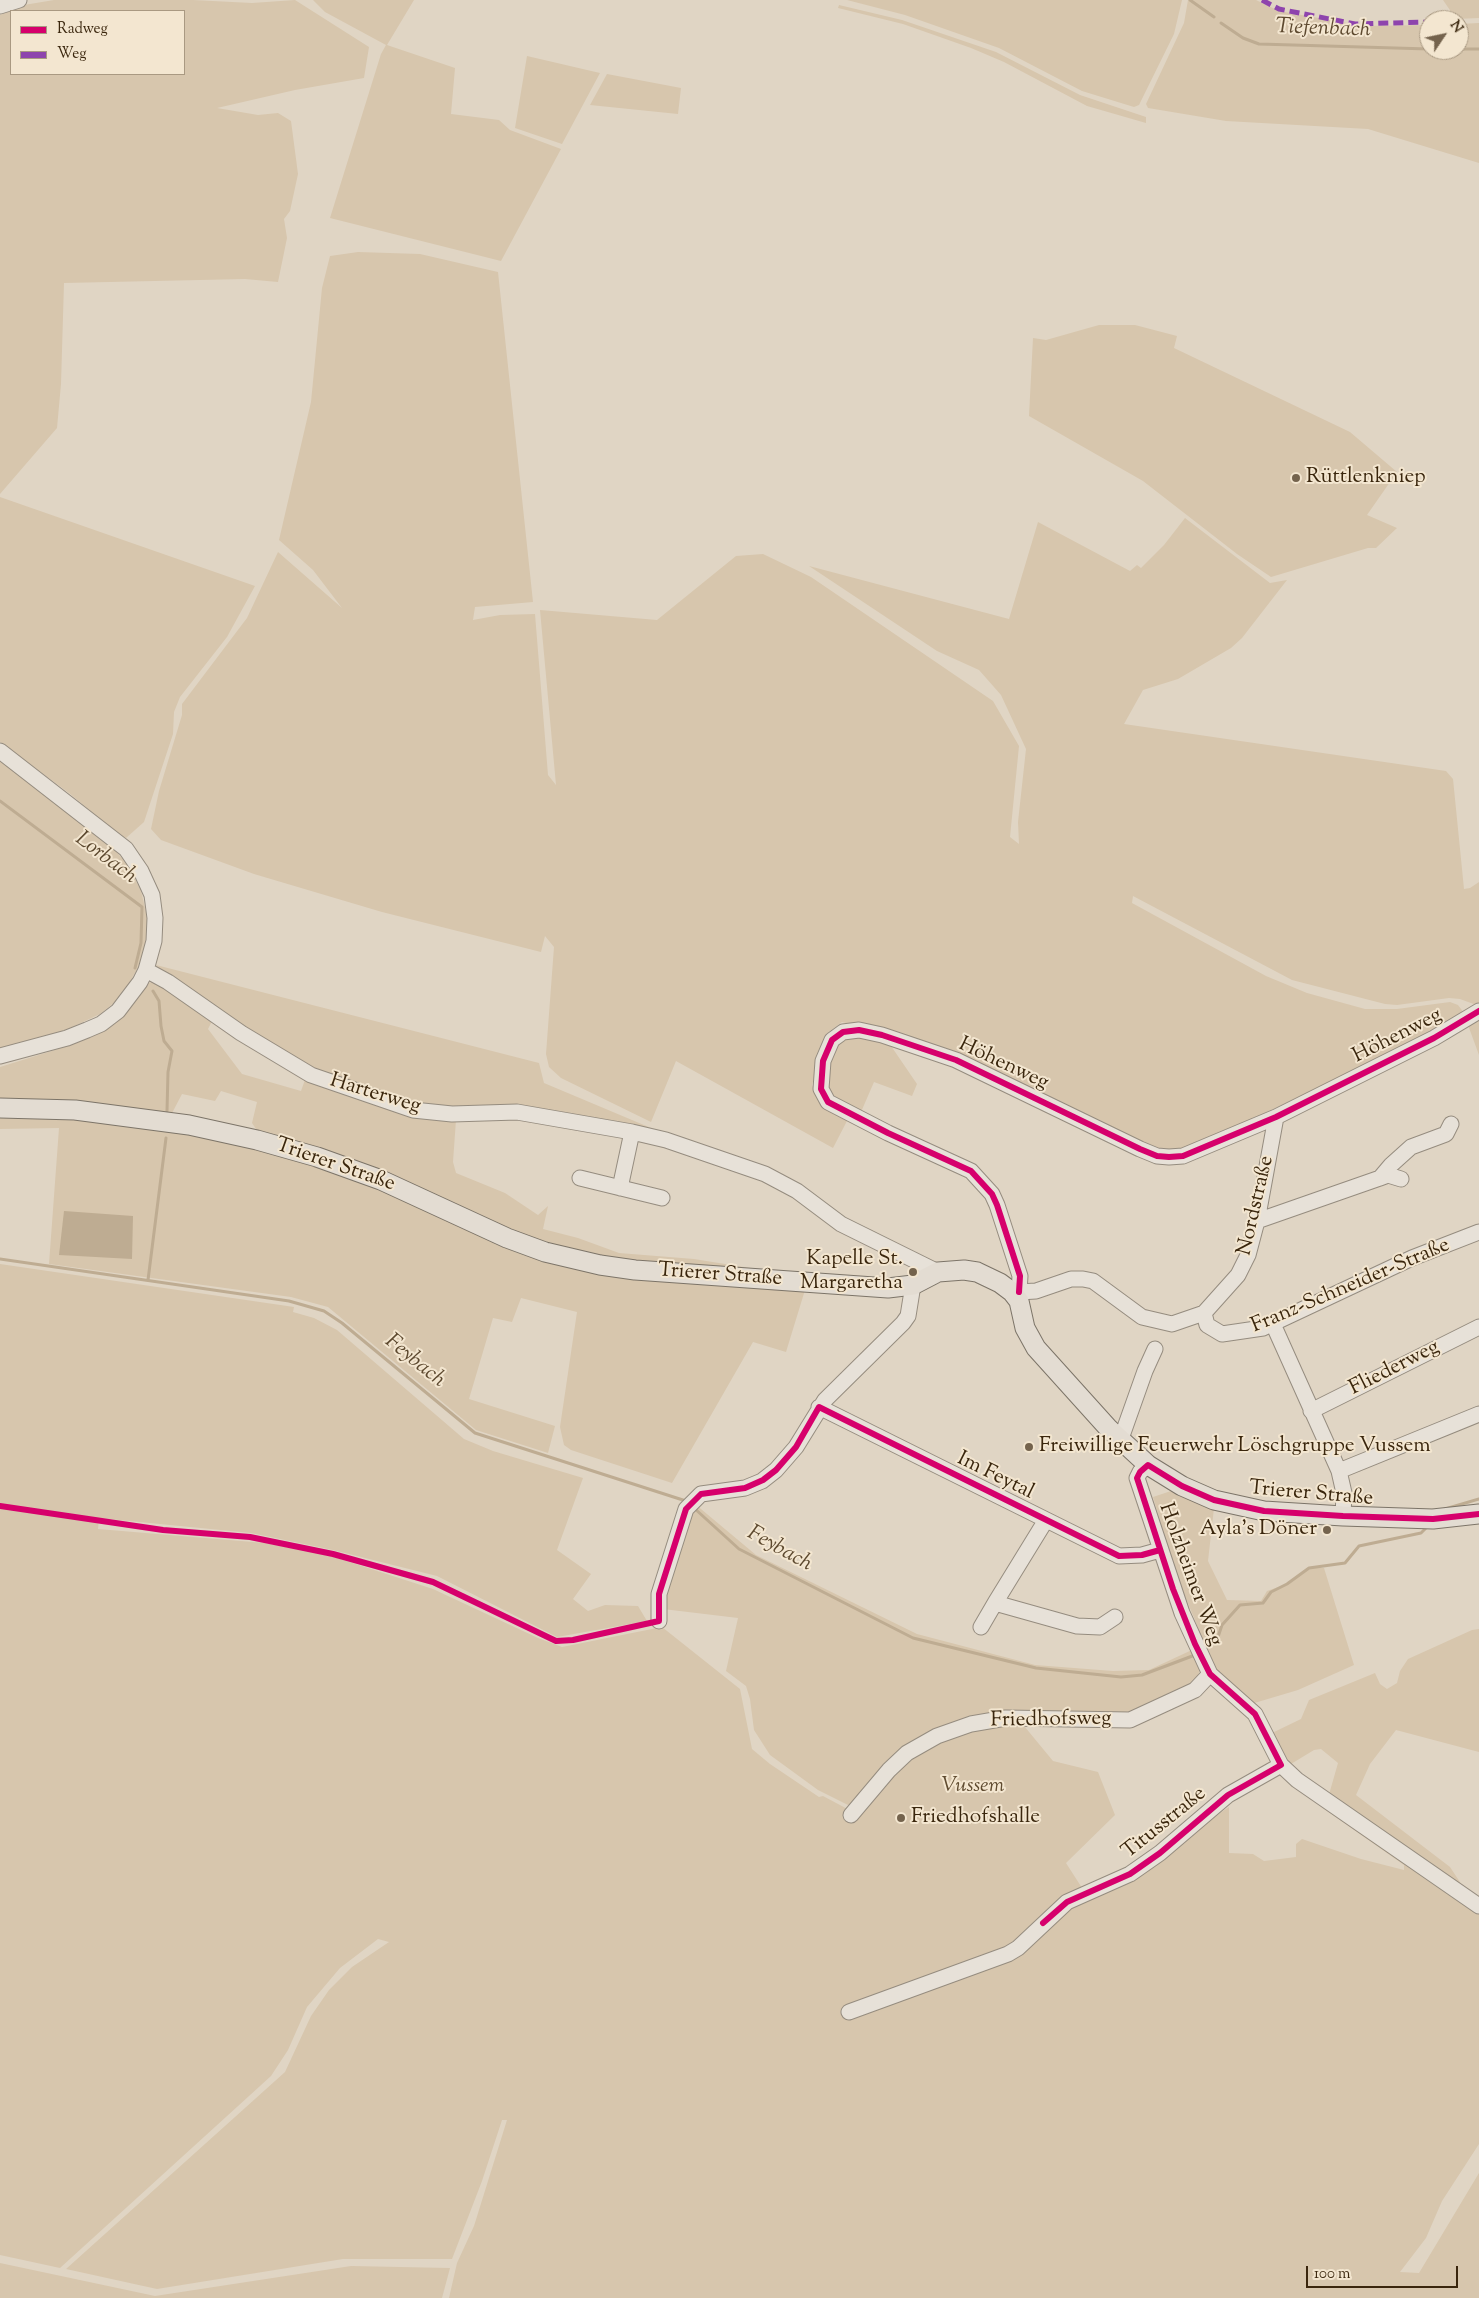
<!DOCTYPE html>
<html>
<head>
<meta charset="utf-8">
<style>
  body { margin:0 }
  #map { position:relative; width:1479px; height:2298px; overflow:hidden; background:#e0d5c4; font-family:"Sorts Mill Goudy",serif }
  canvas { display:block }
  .legend { position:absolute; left:10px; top:10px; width:175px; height:65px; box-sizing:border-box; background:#f3e6d0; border:1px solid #a99982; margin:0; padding:6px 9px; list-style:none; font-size:15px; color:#3a260d }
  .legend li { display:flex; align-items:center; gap:10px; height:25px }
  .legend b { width:25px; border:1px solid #a99982 }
  .north { position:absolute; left:1419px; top:10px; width:50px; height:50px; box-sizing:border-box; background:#f3e6d0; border:1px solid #a99982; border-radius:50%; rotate:56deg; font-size:14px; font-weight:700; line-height:20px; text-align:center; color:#3a260d }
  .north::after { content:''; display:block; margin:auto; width:18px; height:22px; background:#74634d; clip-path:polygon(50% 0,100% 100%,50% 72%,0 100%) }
  .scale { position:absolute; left:1306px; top:2266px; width:152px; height:22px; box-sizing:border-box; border:2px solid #3a260d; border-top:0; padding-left:6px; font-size:15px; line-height:18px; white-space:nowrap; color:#3a260d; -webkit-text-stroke:4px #f3e6d0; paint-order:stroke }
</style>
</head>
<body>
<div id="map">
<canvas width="1479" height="2298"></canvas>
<ul class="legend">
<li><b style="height:6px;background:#d6006c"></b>Radweg</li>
<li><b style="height:6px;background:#8e44ad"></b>Weg</li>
</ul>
<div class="north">N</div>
<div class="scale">100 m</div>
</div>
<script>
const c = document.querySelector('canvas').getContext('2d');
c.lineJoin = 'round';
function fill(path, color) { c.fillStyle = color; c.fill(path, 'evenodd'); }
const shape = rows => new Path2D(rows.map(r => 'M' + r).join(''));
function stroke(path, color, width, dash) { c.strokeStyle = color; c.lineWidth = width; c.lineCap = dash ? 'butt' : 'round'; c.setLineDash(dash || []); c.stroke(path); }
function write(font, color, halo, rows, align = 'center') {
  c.font = font + ' "Sorts Mill Goudy",serif'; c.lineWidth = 4; c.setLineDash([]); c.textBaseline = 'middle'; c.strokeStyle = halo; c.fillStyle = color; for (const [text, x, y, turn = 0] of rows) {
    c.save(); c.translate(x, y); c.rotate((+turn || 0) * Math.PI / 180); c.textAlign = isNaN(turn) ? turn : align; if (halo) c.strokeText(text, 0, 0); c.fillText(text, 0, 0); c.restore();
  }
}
fill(shape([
  [54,0,193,0,252,3,295,0,369,47,364,78,295,90,217,108,258,115,278,113,291,121,298,174,290,211,284,219,287,238,278,282,245,279,64,283,61,384,57,428,0,494,0,15,24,5],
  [11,11,184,11,184,74,11,74],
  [313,0,414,0,387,45,455,68,451,114,499,120,510,130,561,149,501,261,330,218,381,54,386,45,325,12],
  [847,0,1182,0,1174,34,1139,105,1134,107,1082,91,999,48,905,15],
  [1188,0,1256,0,1279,11,1364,26,1429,25,1429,50,1459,50,1459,24,1479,23,1479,163,1368,129,1226,121,1148,108,1146,104,1184,23],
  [1443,0,1479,0,1479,18,1456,19],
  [839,5,902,20,996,52,1080,95,1146,117,1146,123,1087,106,1004,62,971,48,903,24,838,8],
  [527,56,600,73,562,144,515,128],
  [607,74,681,88,678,114,590,105],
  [358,252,420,254,498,272,533,602,475,607,473,620,500,615,535,614,548,775,556,785,540,610,657,620,736,556,763,554,811,577,993,701,1019,746,1010,837,1019,844,1018,822,1026,749,1001,695,979,670,937,651,809,566,1009,619,1038,522,1130,571,1137,565,1141,568,1164,545,1185,518,1270,583,1287,580,1242,638,1231,648,1178,679,1143,690,1124,724,1446,771,1453,779,1464,889,1470,888,1479,882,1479,1006,1460,999,1449,998,1397,1005,1385,1004,1292,980,1133,896,1132,903,1266,976,1307,993,1365,1009,1397,1009,1450,1002,1458,1005,1464,1013,1425,1037,1210,1139,1176,1151,1162,1148,1156,1151,926,1043,842,1022,826,1034,812,1085,823,1107,848,1119,833,1148,676,1061,651,1122,561,1078,549,1067,546,1054,554,947,545,936,541,952,382,912,254,874,161,840,151,829,159,791,182,715,182,704,247,618,278,552,342,608,313,570,279,540,311,402,322,288,330,256],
  [1099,325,1135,325,1177,336,1174,348,1350,432,1397,472,1367,515,1397,528,1376,548,1368,548,1271,577,1237,554,1143,481,1029,416,1033,338,1046,340],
  [0,497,255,586,227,637,180,697,174,712,173,734,144,822,126,838,117,833,69,793,0,742],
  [0,759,107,841,128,865,141,891,149,924,141,962,128,985,115,1002,100,1014,68,1029,0,1051],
  [156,965,539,1063,544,1083,651,1128,649,1132,415,1107,311,1070,163,973],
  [156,980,213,1019,208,1029,242,1074,301,1091,306,1077,456,1120,453,1162,456,1173,505,1193,538,1215,548,1206,543,1229,578,1238,619,1253,694,1259,787,1274,573,1255,260,1135,252,1123,257,1102,221,1091,215,1101,182,1094,170,1117,0,1103,0,1067,71,1045,106,1024,145,985],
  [1479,1014,1479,1055,1468,1025],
  [857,1035,889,1043,917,1084,912,1096,874,1082,861,1112,830,1099,823,1084,834,1042],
  [0,1116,70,1117,185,1131,313,1163,380,1185,472,1227,515,1252,614,1276,685,1283,805,1290,786,1352,753,1342,672,1483,571,1450,564,1445,560,1427,577,1312,521,1298,512,1322,493,1318,469,1399,555,1426,548,1453,476,1430,328,1307,291,1297,49,1264,59,1128,0,1129],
  [0,1264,294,1307,293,1312,314,1318,337,1330,464,1439,493,1451,583,1478,557,1550,591,1574,573,1599,588,1611,605,1605,638,1606,647,1621,557,1637,437,1576,333,1550,251,1533,99,1518,98,1529,265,1543,331,1556,433,1589,538,1638,562,1647,662,1627,740,1689,752,1749,770,1764,819,1797,823,1796,855,1813,908,1755,972,1728,1020,1721,1053,1761,1098,1772,1115,1815,1066,1863,1084,1891,1148,1861,1229,1807,1229,1853,1253,1854,1264,1861,1296,1857,1296,1844,1302,1839,1361,1859,1404,1870,1404,1865,1323,1808,1328,1798,1338,1763,1321,1749,1314,1750,1291,1764,1277,1744,1272,1733,1301,1719,1309,1700,1375,1673,1380,1684,1387,1689,1397,1683,1400,1671,1408,1659,1472,1630,1479,1629,1479,1752,1396,1730,1370,1764,1356,1795,1450,1867,1479,1911,1479,2144,1442,2201,1426,2238,1400,2272,1419,2273,1479,2173,1479,2298,449,2298,457,2263,474,2226,507,2120,502,2120,482,2181,452,2259,343,2259,157,2289,66,2269,285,2072,311,2016,329,1990,352,1967,389,1942,378,1939,340,1968,307,2007,288,2050,271,2076,60,2268,0,2255],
  [1174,1490,1214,1508,1208,1561,1227,1600,1261,1601,1267,1591,1287,1584,1309,1568,1324,1568,1354,1665,1298,1690,1251,1704,1210,1664,1195,1620,1176,1575,1153,1497],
  [695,1504,756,1555,917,1634,1035,1665,1113,1671,1149,1670,1194,1649,1200,1669,1197,1679,1190,1687,1128,1717,954,1724,852,1807,818,1790,770,1755,754,1730,750,1699,746,1686,726,1671,738,1618,663,1609,671,1560],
  [0,2263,155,2296,351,2266,450,2268,442,2298,0,2298]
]), '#d7c6ad');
fill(shape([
  [64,1211,133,1216,132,1259,59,1255]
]), '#beac92');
stroke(shape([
  [1190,0,1214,17],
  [1221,23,1243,38,1259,44,1429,49],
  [1459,49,1479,49],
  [0,801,142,907,141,943,135,968],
  [153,991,159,1001,161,1026,164,1041,172,1051,168,1072,167,1111],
  [0,1259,289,1301,324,1311,342,1323,475,1433,686,1501],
  [148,1280,166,1138],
  [694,1508,739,1549,913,1638,1036,1668,1121,1677,1142,1675,1195,1655],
  [1445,1509,1479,1499],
  [1203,1650,1217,1640,1222,1625,1240,1605,1263,1603,1271,1592,1287,1584,1309,1568,1345,1563,1359,1546,1421,1533,1427,1527]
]), '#beac92', 3);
const minor = shape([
  [0,6,19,0],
  [0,751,126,849,141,871,152,895,155,918,154,941,146,970,140,982,118,1011,101,1024,87,1030,67,1038,0,1056],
  [146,970,168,982,241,1033,311,1075,413,1110,452,1114,517,1112,632,1132,666,1140,765,1174,797,1191,841,1224,938,1272],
  [580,1178,662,1198],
  [1380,1178,1388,1175,1401,1179],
  [620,1188,632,1132],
  [1257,1221,1380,1178,1391,1165,1411,1147,1446,1134,1451,1124],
  [1019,1292,1020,1276,997,1205,992,1194,971,1171,888,1133,828,1102,821,1089,823,1061,832,1040,843,1032,859,1030,882,1035,956,1060,1140,1149,1157,1156,1169,1157,1183,1156,1276,1117,1434,1038,1479,1011],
  [1014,1294,1019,1292,1036,1291,1071,1279,1083,1279,1093,1281,1142,1317,1172,1324,1204,1313,1238,1275,1248,1255,1257,1221,1276,1117],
  [1204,1313,1207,1325,1222,1334,1263,1328,1412,1258,1479,1232],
  [1273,1324,1339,1471,1344,1493,1343,1516],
  [819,1407,1119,1556,1142,1555,1160,1550],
  [1311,1411,1479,1327],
  [1118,1439,1123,1433,1145,1371,1155,1349],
  [1148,1465,1140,1472,1137,1478,1182,1613,1210,1674,1255,1714,1281,1765,1297,1780,1479,1906],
  [1339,1471,1479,1414],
  [1046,1520,995,1603,1077,1626,1100,1627,1115,1617],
  [659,1621,659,1594,686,1509,701,1494,745,1488,762,1481,776,1470,796,1447,825,1400,903,1323,908,1316,913,1285],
  [981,1627,995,1603],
  [851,1815,889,1770,907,1753,937,1736,971,1724,1006,1718,1130,1720,1195,1690,1210,1674],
  [849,2012,1008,1954,1018,1948,1067,1902,1130,1874,1160,1853,1228,1795,1281,1765]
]);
const major = shape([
  [0,1108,75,1110,189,1125,257,1140,317,1157,381,1180,507,1238,545,1252,600,1265,635,1270,888,1288,913,1285,938,1272,964,1270,977,1272,1000,1283,1012,1292,1019,1301,1025,1328,1036,1348,1109,1429,1148,1465,1182,1486,1214,1500,1264,1511,1343,1516,1433,1519,1479,1514]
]);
stroke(minor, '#958c7f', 17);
stroke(major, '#7c7468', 21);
stroke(minor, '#e7e1d8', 15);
stroke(major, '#e3dcd2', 19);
stroke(shape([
  [1262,0,1279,9,1355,24,1429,22]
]), '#8e44ad', 5, [10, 5]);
stroke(shape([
  [1019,1292,1020,1276,997,1205,992,1194,971,1171,888,1133,828,1102,821,1089,823,1061,832,1040,843,1032,859,1030,882,1035,956,1060,1140,1149,1157,1156,1169,1157,1183,1156,1276,1117,1434,1038,1479,1011],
  [0,1506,163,1530,250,1537,333,1554,433,1582,556,1641,573,1640,659,1621,659,1594,686,1509,701,1494,745,1488,763,1480,776,1470,796,1447,819,1407,1119,1556,1142,1555,1160,1550],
  [1043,1923,1067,1902,1130,1874,1160,1853,1228,1795,1281,1765,1255,1714,1210,1674,1195,1644,1173,1589,1137,1478,1140,1472,1148,1465,1182,1486,1214,1500,1264,1511,1343,1516,1433,1519,1479,1514]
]), '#d6006c', 6);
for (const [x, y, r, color] of [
  [1296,478,5,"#74634d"],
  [913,1272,5,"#74634d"],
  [1029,1447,5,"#74634d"],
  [1327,1530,5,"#74634d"],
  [901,1818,5,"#74634d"]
]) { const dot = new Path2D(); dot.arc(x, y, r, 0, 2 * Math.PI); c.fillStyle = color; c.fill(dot); stroke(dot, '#f3e6d0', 2); }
write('21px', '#3a260d', '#f3e6d0', [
  ["Rüttlenkniep",1306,478],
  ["Kapelle St.",903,1260,"right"],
  ["Margaretha",903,1284,"right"],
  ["Freiwillige Feuerwehr Löschgruppe Vussem",1039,1447],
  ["Ayla's Döner",1317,1530,"right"],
  ["Friedhofshalle",911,1818]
], 'left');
write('21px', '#3a260d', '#f3e6d0', [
  ["Höhenweg",1398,1037,-27],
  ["Höhenweg",1003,1065,25],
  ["Harterweg",375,1095,17],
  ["Trierer Straße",335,1166,19],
  ["Nordstraße",1257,1206,-77],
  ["Trierer Straße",720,1276,4],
  ["Franz-Schneider-Straße",1351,1287,-23],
  ["Fliederweg",1395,1369,-27],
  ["Im Feytal",995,1477,26],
  ["Trierer Straße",1311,1495,5],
  ["Holzheimer Weg",1189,1575,70],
  ["Friedhofsweg",1051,1721,-1],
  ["Titusstraße",1165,1824,-39]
]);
write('italic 21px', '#5f4b30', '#f3e6d0', [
  ["Vussem",973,1787]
]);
write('italic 22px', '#5d492f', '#f3e6d0', [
  ["Tiefenbach",1323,30,2],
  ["Lorbach",105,859,37],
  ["Feybach",414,1362,39],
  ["Feybach",779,1550,29]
]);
</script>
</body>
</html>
